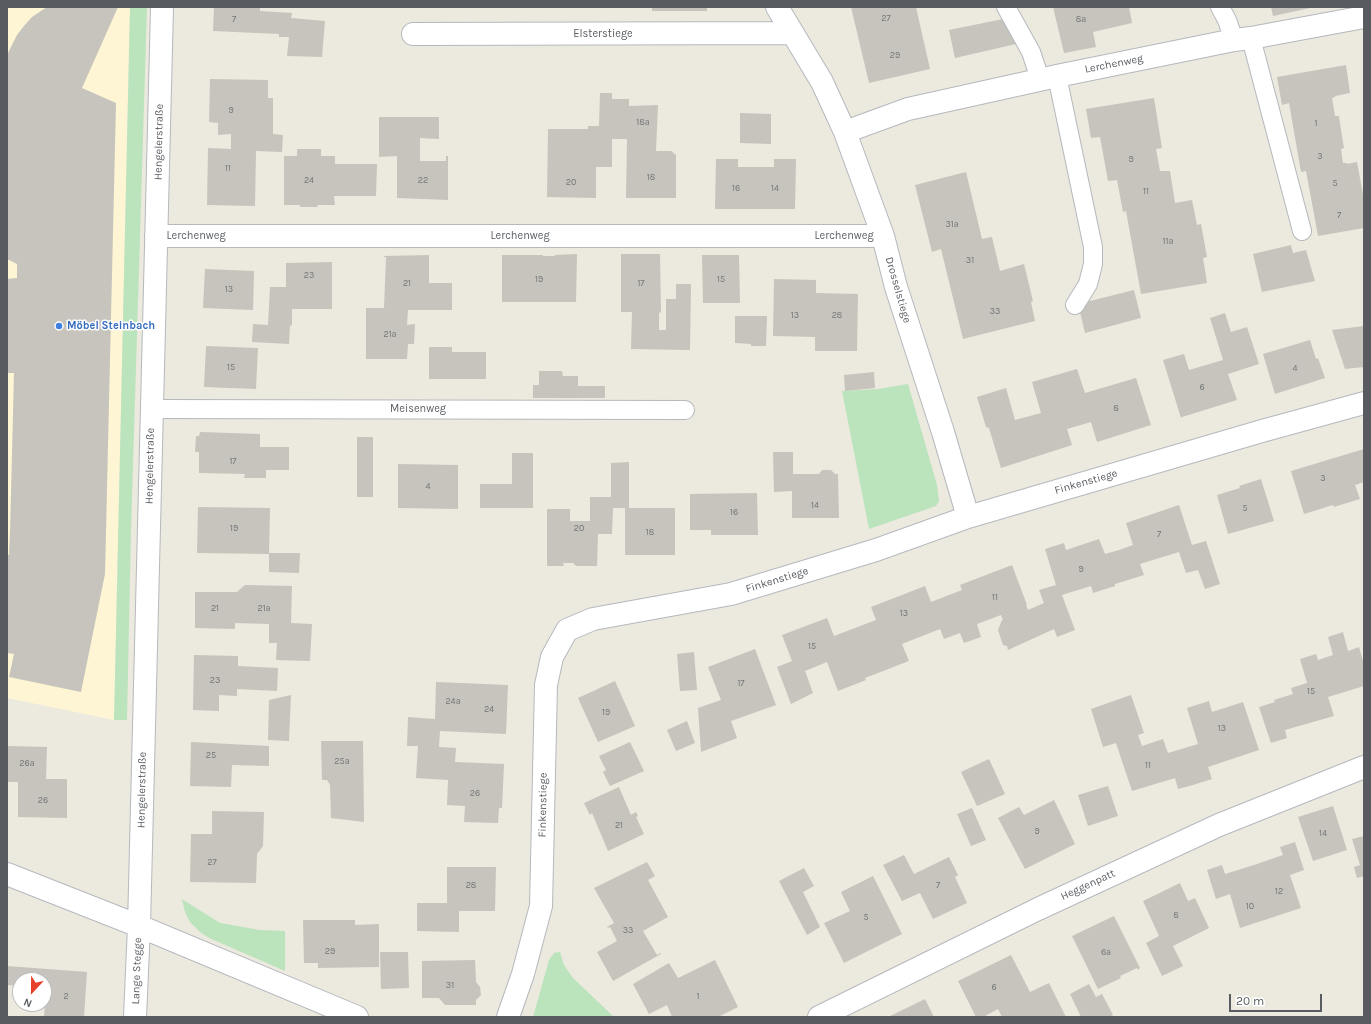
<!DOCTYPE html>
<html>
<head>
<meta charset="utf-8">
<style>
  body { margin:0 }
  #map { position:relative; width:1371px; height:1024px; overflow:hidden; background:#ece9df; font-family:Karla,sans-serif }
  canvas { display:block }
  .frame { position:absolute; inset:0; border:8px solid #585c61; pointer-events:none }
  .north { position:absolute; left:12px; top:972px; width:40px; height:40px; box-sizing:border-box; background:#fff; border:1px solid #bcbec0; border-radius:50%; rotate:202deg; font-size:11px; font-weight:700; line-height:16px; text-align:center; color:#585c61 }
  .north::after { content:''; display:block; margin:auto; width:14px; height:18px; background:#e6402b; clip-path:polygon(50% 0,100% 100%,50% 72%,0 100%) }
  .scale { position:absolute; left:1229px; top:994px; width:93px; height:18px; box-sizing:border-box; border:2px solid #585c61; border-top:0; padding-left:5px; font-size:12px; line-height:14px; white-space:nowrap; color:#585c61; -webkit-text-stroke:3px #fff; paint-order:stroke }
</style>
</head>
<body>
<div id="map">
<canvas width="1371" height="1024"></canvas>
<div class="frame"></div>
<div class="north">N</div>
<div class="scale">20 m</div>
</div>
<script>
const c = document.querySelector('canvas').getContext('2d');
c.lineJoin = 'round';
function fill(path, color) { c.fillStyle = color; c.fill(path, 'evenodd'); }
const shape = rows => new Path2D(rows.map(r => 'M' + r).join(''));
function stroke(path, color, width, dash) { c.strokeStyle = color; c.lineWidth = width; c.lineCap = dash ? 'butt' : 'round'; c.setLineDash(dash || []); c.stroke(path); }
function write(font, color, halo, rows, align = 'center') {
  c.font = font + ' Karla,sans-serif'; c.lineWidth = 3; c.setLineDash([]); c.textBaseline = 'middle'; c.strokeStyle = halo; c.fillStyle = color; for (const [text, x, y, turn = 0] of rows) {
    c.save(); c.translate(x, y); c.rotate((+turn || 0) * Math.PI / 180); c.textAlign = isNaN(turn) ? turn : align; if (halo) c.strokeText(text, 0, 0); c.fillText(text, 0, 0); c.restore();
  }
}
fill(shape([
  [7,7,130,7,114,720,7,698]
]), '#fdf5d3');
fill(shape([
  [130,7,147,7,131,531,127,720,114,720],
  [908,384,937,485,939,501,936,506,869,529,842,391,878,389],
  [182,899,220,923,260,930,285,931,285,971,209,938,200,932,190,922,185,912],
  [560,952,564,965,573,978,614,1017,533,1017,549,960,554,953]
]), '#bbe4bd');
fill(shape([
  [47,7,118,7,82,88,116,103,105,574,81,692,9,677,14,654,7,653,7,555,9,555,10,533,14,373,7,373,7,279,17,278,17,264,7,259,7,55,17,35,24,26,32,17],
  [214,7,260,7,260,11,292,13,291,18,325,21,322,57,287,56,289,37,279,37,279,34,213,31],
  [652,7,707,7,707,11,652,11],
  [851,7,916,7,930,69,869,83],
  [1053,7,1129,7,1132,23,1093,32,1096,47,1064,53],
  [1271,7,1310,7,1310,8,1273,16],
  [1003,19,1014,37,1016,44,955,58,949,30],
  [1346,65,1350,93,1335,96,1335,97,1332,98,1335,116,1339,116,1341,130,1344,148,1341,149,1343,163,1347,163,1347,164,1357,162,1364,200,1364,228,1318,236,1306,171,1301,172,1289,103,1282,105,1277,77],
  [210,79,268,80,268,98,273,98,273,134,283,135,282,152,256,151,255,206,207,205,208,148,231,149,231,134,218,135,218,123,209,122],
  [600,93,612,93,612,99,629,99,629,106,658,105,656,151,671,151,676,155,676,198,626,198,627,139,612,139,612,167,596,167,596,198,547,197,548,129,588,129,588,126,599,126],
  [1154,98,1162,148,1156,149,1160,171,1170,171,1175,203,1192,200,1197,225,1201,224,1207,257,1203,258,1207,283,1141,294,1126,211,1123,212,1117,180,1108,181,1100,137,1091,138,1086,109],
  [740,113,771,114,771,144,740,143],
  [379,117,439,117,439,139,420,138,420,161,446,161,446,156,448,156,448,200,397,198,397,156,379,157],
  [297,149,321,149,321,156,335,156,335,164,377,164,376,196,334,196,335,205,317,205,318,207,300,207,300,205,284,205,284,156,297,156],
  [716,159,738,159,738,167,774,167,774,159,796,159,795,209,715,209],
  [966,172,982,239,992,237,1000,271,1024,264,1033,301,1031,302,1035,321,963,339,941,249,932,252,915,185],
  [1291,245,1293,253,1306,250,1315,281,1262,292,1253,254],
  [577,254,576,302,502,302,502,255,543,255,543,256,555,256,555,255],
  [621,254,660,254,661,312,659,313,659,330,666,330,666,299,676,299,676,284,691,284,690,350,631,349,632,312,621,312],
  [429,255,429,283,452,283,452,310,408,310,407,325,415,324,414,344,408,344,407,359,366,359,366,308,384,308,386,257,384,257,384,256],
  [702,255,739,255,740,303,703,303],
  [332,262,332,309,292,309,292,325,290,326,289,344,252,342,253,324,268,325,270,287,286,287,286,263],
  [205,269,254,271,253,310,203,308],
  [774,279,816,280,816,293,858,294,857,351,815,351,815,337,773,336],
  [1134,290,1141,318,1085,333,1078,304],
  [1225,313,1231,332,1247,327,1259,364,1228,374,1237,400,1182,417,1181,418,1163,360,1184,354,1189,370,1223,360,1210,318],
  [735,316,767,316,766,346,751,346,751,344,735,343],
  [1364,326,1364,367,1345,369,1332,330],
  [1310,340,1316,359,1318,358,1325,378,1275,394,1263,354],
  [206,346,258,348,256,389,204,387],
  [429,347,452,347,452,352,486,352,486,379,429,379],
  [1077,369,1085,393,1136,378,1151,425,1097,442,1091,422,1067,429,1072,445,1001,468,989,428,986,427,977,397,1006,388,1015,420,1041,413,1032,382],
  [539,371,562,371,563,376,578,376,578,386,605,386,605,398,533,398,533,385,539,385],
  [874,372,875,388,845,391,844,375],
  [200,432,260,434,260,447,289,447,289,470,266,470,266,478,244,478,245,474,199,473,199,452,195,452,196,436,199,436],
  [357,437,373,437,373,497,357,497],
  [1364,449,1364,482,1355,485,1360,499,1334,507,1333,505,1304,514,1291,471],
  [773,452,793,452,793,474,819,474,822,470,831,470,835,474,838,474,839,518,792,518,792,491,774,492],
  [512,453,533,453,533,508,480,508,480,484,512,484],
  [629,462,629,508,675,508,675,555,625,555,625,508,613,508,612,534,598,534,597,566,576,566,573,563,563,563,564,566,547,566,547,509,570,509,570,521,590,521,590,497,611,497,611,463],
  [398,464,458,465,458,509,398,508],
  [1261,479,1274,521,1228,534,1217,495,1240,488,1239,486],
  [757,493,758,535,711,535,711,530,690,530,690,494],
  [1179,505,1192,545,1206,541,1220,584,1205,589,1198,570,1186,573,1179,552,1140,564,1144,575,1115,584,1115,586,1093,593,1091,586,1062,595,1075,630,1057,637,1054,629,1008,650,1007,646,1003,645,998,630,1002,620,1003,620,1001,615,977,624,981,637,964,643,960,633,944,639,940,629,902,644,909,661,865,678,866,680,838,691,827,662,805,671,813,693,791,704,777,667,792,661,782,635,827,618,834,636,876,620,871,607,925,586,931,602,962,590,960,585,1012,565,1027,605,1026,605,1028,610,1044,603,1039,590,1056,585,1045,549,1064,543,1066,550,1099,539,1105,554,1119,550,1133,545,1126,523],
  [198,507,270,508,269,553,300,553,299,573,269,572,269,554,197,553],
  [245,585,292,586,291,623,312,624,310,661,276,660,277,643,269,643,269,624,235,623,235,629,195,628,195,592,237,592],
  [1343,632,1348,651,1359,647,1363,661,1364,660,1364,686,1328,697,1334,716,1285,730,1287,738,1271,743,1259,707,1275,702,1274,700,1293,694,1291,688,1307,683,1300,659,1316,654,1318,660,1333,655,1328,637],
  [755,649,776,705,731,721,737,738,701,752,698,708,721,700,708,667],
  [694,652,697,690,680,691,677,654],
  [194,655,238,656,238,666,278,668,277,691,237,689,237,696,219,695,219,711,193,710],
  [615,681,635,726,598,742,578,698],
  [436,682,508,685,506,734,440,731,439,747,456,748,455,762,504,764,502,808,499,808,498,823,464,822,465,806,447,805,448,780,416,778,418,746,407,746,408,717,435,719],
  [291,695,289,741,268,740,269,700],
  [1131,695,1144,733,1138,735,1142,746,1163,739,1168,753,1198,744,1187,708,1209,701,1212,712,1243,702,1259,750,1208,767,1212,779,1193,785,1178,789,1175,778,1132,791,1116,743,1103,747,1091,709],
  [687,721,695,743,676,751,667,730],
  [321,741,363,741,364,822,331,818,330,785,327,780,322,780],
  [191,742,269,746,269,766,232,765,231,787,190,786],
  [630,742,644,771,610,786,603,772,606,770,599,756],
  [7,746,47,747,46,779,67,779,67,818,18,817,18,782,7,782],
  [989,759,1005,794,977,806,961,772],
  [1108,786,1118,816,1088,826,1078,795],
  [619,787,631,815,636,812,638,816,636,817,644,834,608,851,592,813,590,815,584,803],
  [1054,800,1075,844,1025,869,998,818,1019,807,1024,815],
  [1333,806,1347,850,1313,861,1298,817],
  [972,808,986,840,971,846,957,814],
  [212,811,264,812,263,846,257,854,256,883,190,882,191,834,212,834],
  [1364,836,1364,876,1357,878,1354,867,1360,865,1352,839],
  [1295,842,1304,870,1290,875,1301,908,1240,928,1230,894,1216,899,1207,870,1222,865,1225,874,1254,865,1283,855,1280,847],
  [904,855,914,874,949,857,958,875,955,877,967,903,933,919,920,893,902,901,883,865],
  [647,862,655,876,648,880,668,917,643,931,657,955,660,953,661,954,613,981,597,952,617,941,610,927,608,928,607,927,614,923,594,888],
  [447,867,496,867,495,911,459,911,459,932,417,931,417,903,447,903],
  [804,868,814,886,803,892,820,927,807,935,779,881],
  [873,876,902,934,844,963,824,923,850,911,841,892],
  [1180,883,1188,901,1195,898,1209,928,1173,946,1183,966,1162,976,1146,943,1159,936,1143,901],
  [1114,916,1140,968,1138,970,1137,968,1120,976,1121,978,1098,989,1072,936],
  [303,920,355,920,355,925,379,924,379,967,318,968,318,963,304,963],
  [380,952,408,952,409,988,381,989],
  [1011,955,1030,992,1049,983,1066,1017,1002,1017,998,1009,983,1017,976,1017,958,981],
  [475,960,476,982,480,987,481,995,476,1000,476,1005,445,1005,439,998,422,998,422,961],
  [715,960,738,1007,718,1017,672,1017,667,1005,649,1014,633,984,669,963,678,978],
  [7,966,87,972,84,1017,44,1017,46,988,44,988,44,980,20,980,20,986,7,985],
  [1089,984,1096,997,1102,994,1113,1015,1110,1017,1081,1017,1070,994],
  [925,999,934,1017,888,1017]
]), '#c6c4bd');
const service = shape([
  [1006,7,1031,52,1040,79],
  [1220,7,1227,20,1234,40],
  [1251,38,1302,231],
  [1057,76,1093,247,1093,264,1088,284,1075,305],
  [151,409,685,410]
]);
const minor = shape([
  [777,7,822,82,845,132,883,236,896,287,943,432,968,517],
  [413,34,792,33],
  [845,132,908,109,1057,76,1234,40,1251,38,1364,17],
  [156,236,883,236],
  [7,874,139,926,357,1017],
  [135,1017,139,926,162,7],
  [508,1017,523,974,541,906,546,685,552,657,567,630,593,619,731,594,876,550,968,517,1262,431,1364,403],
  [819,1017,1038,909,1219,825,1364,767]
]);
stroke(service, '#b5b8bd', 20);
stroke(minor, '#b5b8bd', 24);
stroke(service, '#fff', 18);
stroke(minor, '#fff', 22);
for (const [x, y, r, color] of [
  [59,326,4,"#3f7fe0"]
]) { const dot = new Path2D(); dot.arc(x, y, r, 0, 2 * Math.PI); c.fillStyle = color; c.fill(dot); stroke(dot, '#fff', 1.5); }
write('9px', '#747678', null, [
  ["27",886,18],
  ["7",234,19],
  ["8a",1081,19],
  ["29",895,55],
  ["9",231,110],
  ["18a",643,122],
  ["1",1316,123],
  ["3",1320,156],
  ["9",1131,159],
  ["11",228,168],
  ["18",651,177],
  ["24",309,180],
  ["22",423,180],
  ["20",571,182],
  ["5",1335,183],
  ["16",736,188],
  ["14",775,188],
  ["11",1146,191],
  ["7",1339,215],
  ["31a",952,224],
  ["11a",1168,241],
  ["31",970,260],
  ["23",309,275],
  ["19",539,279],
  ["15",721,279],
  ["21",407,283],
  ["17",641,283],
  ["13",229,289],
  ["33",995,311],
  ["13",795,315],
  ["28",837,315],
  ["21a",390,334],
  ["15",231,367],
  ["4",1295,368],
  ["6",1202,387],
  ["8",1116,408],
  ["17",233,461],
  ["3",1323,478],
  ["4",428,486],
  ["14",815,505],
  ["5",1245,508],
  ["16",734,512],
  ["19",234,528],
  ["20",579,528],
  ["18",650,532],
  ["7",1159,534],
  ["9",1081,569],
  ["11",995,597],
  ["21",215,608],
  ["21a",264,608],
  ["13",904,613],
  ["15",812,646],
  ["23",215,680],
  ["17",741,683],
  ["15",1311,691],
  ["24a",453,701],
  ["24",489,709],
  ["19",606,712],
  ["13",1222,728],
  ["25",211,755],
  ["25a",342,761],
  ["26a",27,763],
  ["11",1148,765],
  ["26",475,793],
  ["26",43,800],
  ["21",619,825],
  ["9",1037,831],
  ["14",1323,833],
  ["27",212,862],
  ["28",471,885],
  ["7",938,885],
  ["12",1279,891],
  ["10",1250,906],
  ["8",1176,915],
  ["5",866,917],
  ["33",628,930],
  ["29",330,951],
  ["6a",1106,952],
  ["31",450,985],
  ["6",994,987],
  ["2",66,996],
  ["1",698,996]
]);
write('11px', '#585c61', '#fff', [
  ["Elsterstiege",603,34],
  ["Lerchenweg",1114,64,-11],
  ["Hengelerstraße",159,142,-89],
  ["Lerchenweg",196,236],
  ["Lerchenweg",520,236],
  ["Lerchenweg",844,236],
  ["Drosselstiege",898,290,74],
  ["Meisenweg",418,409],
  ["Hengelerstraße",150,466,-89],
  ["Finkenstiege",1086,482,-16],
  ["Finkenstiege",777,580,-17],
  ["Hengelerstraße",142,790,-89],
  ["Finkenstiege",543,805,-89],
  ["Heggenpatt",1088,885,-25],
  ["Lange Stegge",137,971,-88]
]);
write('bold 11px', '#366cbe', '#fff', [
  ["Möbel Steinbach",67,326]
], 'left');
</script>
</body>
</html>
